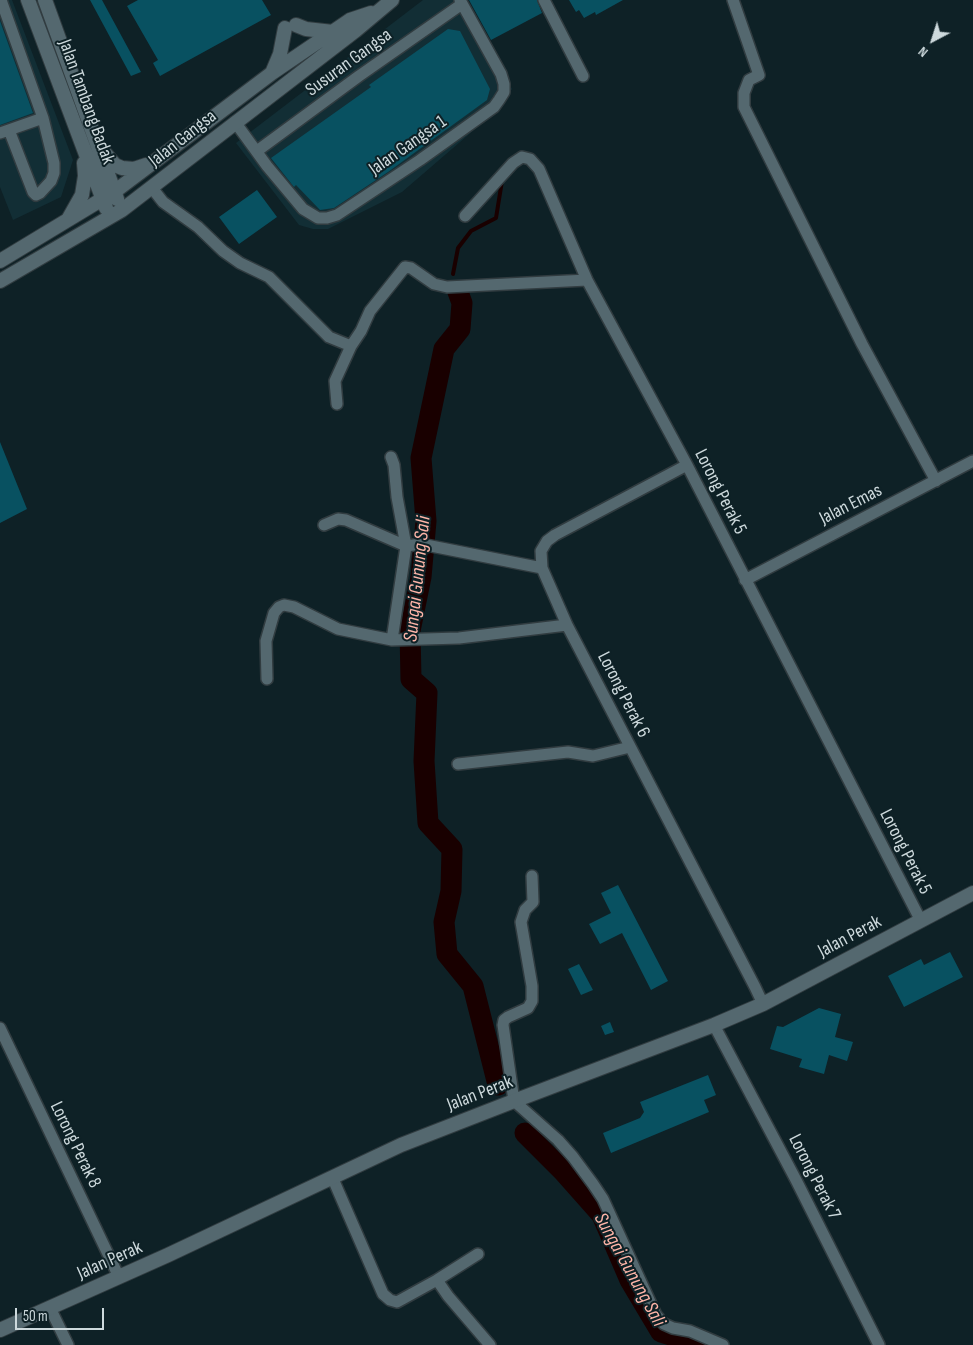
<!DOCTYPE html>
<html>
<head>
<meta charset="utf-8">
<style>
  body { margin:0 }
  #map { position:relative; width:973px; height:1345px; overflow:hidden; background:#0e2126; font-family:"Sofia Sans Condensed",sans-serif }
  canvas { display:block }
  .north { position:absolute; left:908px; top:15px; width:50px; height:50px; -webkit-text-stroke:4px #0e2126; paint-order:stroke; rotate:220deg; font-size:14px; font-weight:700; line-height:20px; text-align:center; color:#cdd9dc }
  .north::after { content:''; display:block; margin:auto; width:18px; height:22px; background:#cdd9dc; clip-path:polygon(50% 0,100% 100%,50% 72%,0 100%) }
  .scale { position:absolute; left:15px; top:1308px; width:89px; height:22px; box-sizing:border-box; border:2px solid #cdd9dc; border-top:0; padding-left:6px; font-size:15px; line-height:18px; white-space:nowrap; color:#cdd9dc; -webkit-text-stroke:4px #0e2126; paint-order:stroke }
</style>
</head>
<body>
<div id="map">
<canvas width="973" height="1345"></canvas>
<div class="north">N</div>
<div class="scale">50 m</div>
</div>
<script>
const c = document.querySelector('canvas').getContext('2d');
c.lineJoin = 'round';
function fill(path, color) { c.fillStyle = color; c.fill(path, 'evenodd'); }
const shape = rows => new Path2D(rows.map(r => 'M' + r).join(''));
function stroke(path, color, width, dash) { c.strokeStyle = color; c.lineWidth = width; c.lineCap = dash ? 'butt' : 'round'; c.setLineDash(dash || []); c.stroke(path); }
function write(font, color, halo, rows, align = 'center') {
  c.font = font + ' "Sofia Sans Condensed",sans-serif'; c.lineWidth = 4; c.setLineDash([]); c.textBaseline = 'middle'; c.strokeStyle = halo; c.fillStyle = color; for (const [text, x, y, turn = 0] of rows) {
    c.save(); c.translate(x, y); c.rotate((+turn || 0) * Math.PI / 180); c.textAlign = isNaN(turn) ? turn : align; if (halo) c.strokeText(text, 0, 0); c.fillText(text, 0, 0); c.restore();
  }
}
fill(shape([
  [0,0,12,0,73,160,61,197,13,220,0,187],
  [423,0,465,0,512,89,496,111,402,192,328,229,313,229,299,225,236,143]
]), '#122e35');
stroke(shape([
  [453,274,458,248,471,231,496,218,502,181]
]), '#190000', 4);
stroke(shape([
  [458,292,462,303,460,329,444,349,421,458,426,521,421,577,410,631,411,679,427,693,424,761,428,823,452,849,451,891,444,922,447,954,473,986,498,1085],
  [525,1133,563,1171,602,1215,630,1280,661,1332,703,1345]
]), '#190000', 21);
fill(shape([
  [90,0,102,0,141,72,131,76],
  [138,0,262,0,271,15,160,76,153,63,158,60,127,6],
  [469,0,537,0,542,13,491,40],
  [569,0,623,0,596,15,595,12,584,18,579,10,576,12],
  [0,21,33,113,0,125],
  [448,29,460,31,490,89,487,100,388,172,334,208,320,210,296,185,294,187,271,158,371,87,369,85],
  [257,190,277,217,239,244,219,217],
  [0,442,27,509,0,523],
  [618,885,668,981,651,990,622,933,600,944,589,924,611,913,601,893],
  [950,952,963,977,904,1007,888,976,921,959,924,965],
  [579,964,593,990,581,995,568,969],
  [819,1008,841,1014,835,1037,853,1042,847,1061,829,1055,824,1074,799,1067,802,1059,770,1049,777,1026,783,1027],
  [610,1022,614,1032,605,1035,601,1026],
  [708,1075,716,1095,704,1100,709,1112,611,1153,603,1133,640,1118,644,1112,640,1102]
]), '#085161');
const minor = shape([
  [1,0,43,118,54,163,54,173,51,181,40,193,36,195,33,192,9,130],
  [544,0,583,76],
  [733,0,759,75,749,80,744,93,744,107,862,344,936,481],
  [235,122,267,166,303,209,318,218,327,218,337,215,420,160,494,107,499,100,504,92,504,84,501,74,460,0],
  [0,133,43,118],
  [257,151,359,76,462,4],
  [152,188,163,202,198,227,223,251,240,263,269,277,329,337,351,346,361,331,370,311,405,267,411,268,434,284,447,287,587,280],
  [465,216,513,163,522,157,530,159,539,169,587,280,687,465,921,921],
  [337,404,335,381,351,346],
  [391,457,394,465,397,497,406,546,392,640],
  [687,465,555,535,547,541,541,551,542,568,567,625,755,987,763,1004],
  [324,525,338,519,346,520,406,546,421,544,542,568],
  [745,580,973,461],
  [267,679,266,641,274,613,279,607,284,605,294,607,338,629,392,640,459,638,567,625],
  [458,764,568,752,593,756,630,747],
  [532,876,533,902,525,910,521,922,532,986,532,1001,528,1008,508,1017,504,1020,503,1025,514,1101,558,1140,573,1157,593,1184,603,1199,656,1315,664,1324,673,1328,690,1331,723,1345],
  [714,1025,796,1180,879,1345],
  [0,1028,119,1277],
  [333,1179,383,1294,390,1300,397,1302,437,1280,448,1296,490,1345],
  [437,1280,478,1254],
  [50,1308,68,1345]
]);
const tertiary = shape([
  [0,1330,168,1255,401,1145,514,1101,714,1025,763,1004,973,893]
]);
const secondary = shape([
  [28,0,106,208],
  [45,0,117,199],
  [296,25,306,29,333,32],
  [272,73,280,54,285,28],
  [103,151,115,165,122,168,134,169,146,165],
  [69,218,82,195,85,176,84,163],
  [0,261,114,192,272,73,350,20,371,13],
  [0,281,122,210,355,31,392,0]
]);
stroke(minor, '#313c40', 14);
stroke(tertiary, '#313c40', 16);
stroke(secondary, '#313c40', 16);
stroke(minor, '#54686f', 11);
stroke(tertiary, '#54686f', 14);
stroke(secondary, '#54686f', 14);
write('19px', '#cdd9dc', '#0e2126', [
  ["Susuran Gangsa",349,63,-36],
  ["Jalan Tambang Badak",86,102,70],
  ["Jalan Gangsa",183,139,-38],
  ["Jalan Gangsa 1",408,146,-35],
  ["Lorong Perak 5",720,492,63],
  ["Jalan Emas",851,505,-27],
  ["Lorong Perak 6",623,695,63],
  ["Lorong Perak 5",905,852,63],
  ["Jalan Perak",850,937,-28],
  ["Jalan Perak",480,1094,-21],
  ["Lorong Perak 8",75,1145,64],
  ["Lorong Perak 7",814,1177,63],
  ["Jalan Perak",110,1261,-24]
]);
write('italic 20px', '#feb5a8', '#0e2126', [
  ["Sungai Gunung Sali",418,579,-84],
  ["Sungai Gunung Sali",629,1270,61]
]);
</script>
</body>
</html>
